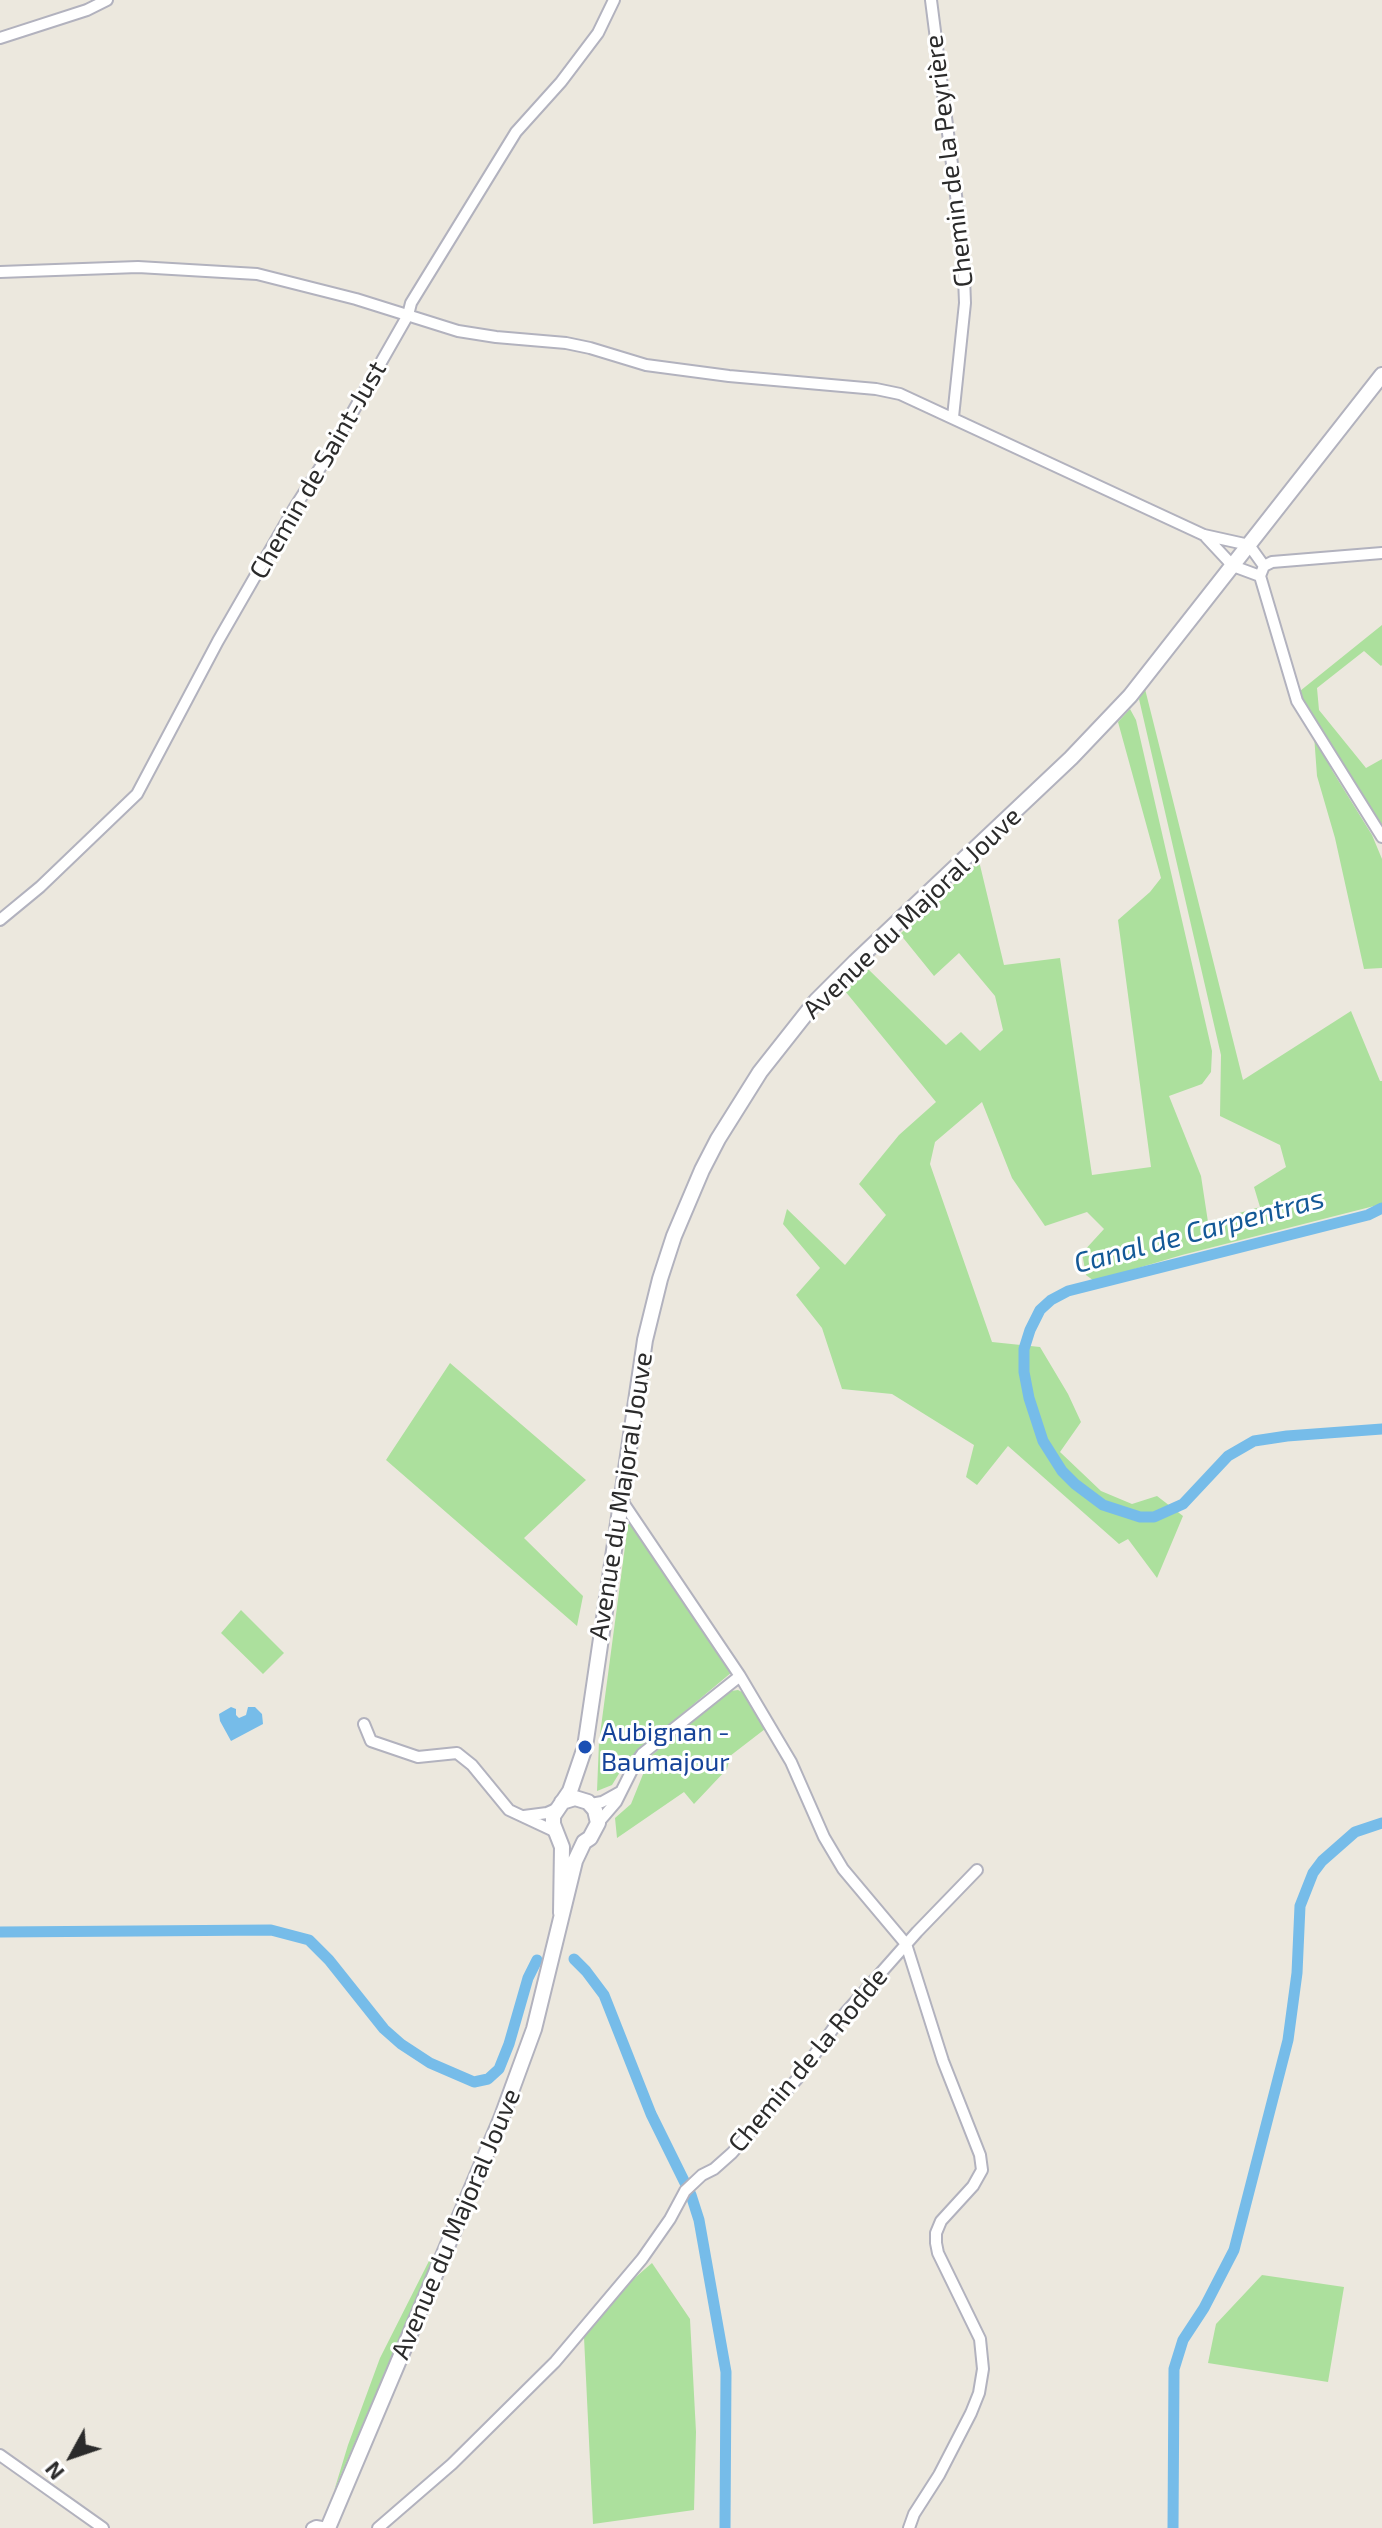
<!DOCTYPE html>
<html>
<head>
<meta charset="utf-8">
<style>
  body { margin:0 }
  #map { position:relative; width:1382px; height:2528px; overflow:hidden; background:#ece8de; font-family:"Exo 2",sans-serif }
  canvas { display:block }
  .north { position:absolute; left:32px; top:2416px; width:80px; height:80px; -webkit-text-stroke:6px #fff; paint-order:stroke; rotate:230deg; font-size:22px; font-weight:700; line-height:32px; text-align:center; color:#2b2b2b }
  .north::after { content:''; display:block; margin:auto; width:28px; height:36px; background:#2b2b2b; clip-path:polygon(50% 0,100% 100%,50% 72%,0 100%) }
</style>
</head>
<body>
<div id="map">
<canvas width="1382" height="2528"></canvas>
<div class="north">N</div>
</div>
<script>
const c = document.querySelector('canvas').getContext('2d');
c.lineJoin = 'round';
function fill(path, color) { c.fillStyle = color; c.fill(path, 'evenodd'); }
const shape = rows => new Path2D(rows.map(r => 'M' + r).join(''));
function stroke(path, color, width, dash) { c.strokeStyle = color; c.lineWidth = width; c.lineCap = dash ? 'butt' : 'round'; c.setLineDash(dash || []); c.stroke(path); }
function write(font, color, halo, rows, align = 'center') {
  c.font = font + ' "Exo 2",sans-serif'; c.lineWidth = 6; c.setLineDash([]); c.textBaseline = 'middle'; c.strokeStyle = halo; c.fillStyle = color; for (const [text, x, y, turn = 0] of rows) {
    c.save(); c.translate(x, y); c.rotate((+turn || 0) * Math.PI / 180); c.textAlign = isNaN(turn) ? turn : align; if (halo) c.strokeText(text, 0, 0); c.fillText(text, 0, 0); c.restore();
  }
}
fill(shape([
  [1382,625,1382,665,1381,666,1364,651,1317,688,1319,710,1366,768,1382,759,1382,828,1302,701,1300,691],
  [1145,689,1243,1080,1351,1011,1380,1081,1382,1081,1382,1204,1182,1255,1094,1281,1086,1275,1082,1253,1104,1229,1087,1212,1045,1226,1012,1178,982,1102,935,1142,930,1164,992,1342,1040,1347,1068,1394,1081,1422,1060,1452,1101,1491,1132,1504,1157,1496,1183,1516,1157,1578,1128,1539,1119,1544,1008,1446,977,1485,966,1477,974,1445,892,1394,842,1389,822,1328,796,1295,820,1268,783,1224,787,1209,845,1265,886,1215,859,1184,899,1135,936,1102,845,991,868,969,946,1045,961,1032,980,1051,1003,1030,995,996,959,953,934,976,900,934,979,861,1004,965,1060,958,1092,1175,1151,1167,1118,920,1150,892,1161,878,1118,722,1130,709,1136,720,1212,1051,1211,1072,1202,1084,1169,1096,1201,1176,1208,1222,1260,1207,1254,1187,1286,1167,1280,1145,1220,1116,1221,1055,1139,699],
  [1314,735,1333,772,1372,835,1382,859,1382,968,1364,969,1335,838,1317,776],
  [450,1363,586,1480,524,1538,583,1596,577,1626,386,1460],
  [633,1522,732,1672,628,1759,612,1785,597,1791,599,1742,628,1524],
  [241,1610,284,1653,263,1674,221,1633],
  [738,1690,748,1695,765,1729,730,1756,727,1769,694,1804,684,1792,617,1838,615,1818,631,1804,650,1757,724,1692],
  [430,2259,433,2259,428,2272,334,2491,348,2445,380,2358],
  [652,2263,690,2319,696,2432,694,2510,593,2524,584,2337,630,2282],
  [1262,2275,1344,2287,1328,2382,1208,2363,1216,2324]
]), '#ace09d');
fill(shape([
  [231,1707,236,1709,236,1715,239,1718,246,1715,248,1707,255,1707,262,1714,263,1724,231,1741,220,1721,219,1714]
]), '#76bce9');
stroke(shape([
  [1382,1208,1368,1215,1068,1291,1051,1300,1040,1310,1030,1330,1024,1349,1024,1372,1029,1398,1043,1441,1062,1471,1075,1484,1103,1505,1140,1517,1154,1517,1183,1504,1228,1456,1254,1441,1287,1436,1382,1429],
  [0,1932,271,1930,309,1940,329,1960,384,2029,401,2044,430,2063,474,2082,488,2079,499,2069,509,2044,528,1978,537,1960],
  [574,1959,586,1971,604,1995,651,2114,691,2195,699,2220,726,2372,725,2528],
  [1173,2528,1174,2369,1183,2340,1204,2308,1234,2250,1288,2040,1297,1973,1300,1906,1313,1873,1322,1861,1355,1832,1382,1823]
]), '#76bce9', 11);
const street = shape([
  [931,0,963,250,965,303,953,417],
  [0,38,87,10,107,0],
  [0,272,138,267,257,274,356,299,458,331,496,337,566,343,590,348,646,365,729,376,876,389,900,394,1204,535,1249,545,1264,566],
  [1206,537,1233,566,1260,576],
  [1264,566,1260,576,1297,701,1382,837],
  [1264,566,1272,562,1382,553],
  [0,920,40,887,137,794,218,641,295,507,327,457,408,315,411,303,516,132,561,82,598,33,614,0],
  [620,1498,740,1676,791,1762,824,1837,843,1869,906,1944,943,2061,980,2155,982,2170,973,2186,941,2221,936,2233,936,2243,938,2253,980,2339,983,2369,979,2393,971,2413,939,2475,914,2514,909,2528],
  [364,1724,371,1741,418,1757,457,1753,472,1765,509,1810,556,1832],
  [591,1804,602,1802,620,1792],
  [524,1816,547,1813,556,1809],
  [598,1823,616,1802,635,1764,642,1754,740,1676],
  [0,2455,103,2528],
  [312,2528,316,2526,327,2528],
  [378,2528,452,2464,555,2362,642,2259,670,2219,685,2191,702,2175,714,2169,732,2153,797,2079,840,2019,917,1932,977,1870]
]);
const secondary = shape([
  [561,1913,562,1847,553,1824,553,1816,570,1791,585,1747,645,1340,660,1279,674,1236,702,1170,718,1139,760,1072,816,1001,855,962,1071,758,1130,696,1382,375],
  [328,2528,501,2119,534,2029,575,1861,584,1842,590,1838,598,1823,595,1810,588,1802,575,1798,562,1802]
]);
stroke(street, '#b2b2be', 14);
stroke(secondary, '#b2b2be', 18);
stroke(street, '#fff', 10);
stroke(secondary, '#fff', 14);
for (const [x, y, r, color] of [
  [585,1747,8,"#1a4fb4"]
]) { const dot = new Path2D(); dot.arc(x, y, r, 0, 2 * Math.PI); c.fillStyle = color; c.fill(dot); stroke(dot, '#fff', 3); }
write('26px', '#2b2b2b', '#fff', [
  ["Chemin de la Peyrière",949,161,-97],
  ["Chemin de Saint-Just",318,470,-60],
  ["Avenue du Majoral Jouve",912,913,-44],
  ["Avenue du Majoral Jouve",621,1496,-81],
  ["Chemin de la Rodde",808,2060,-50],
  ["Avenue du Majoral Jouve",456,2224,-67]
]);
write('26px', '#164399', '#fff', [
  ["Aubignan -",601,1732],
  ["Baumajour",601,1762]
], 'left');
write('italic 28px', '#145997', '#fff', [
  ["Canal de Carpentras",1199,1231,-15]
]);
</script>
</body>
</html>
